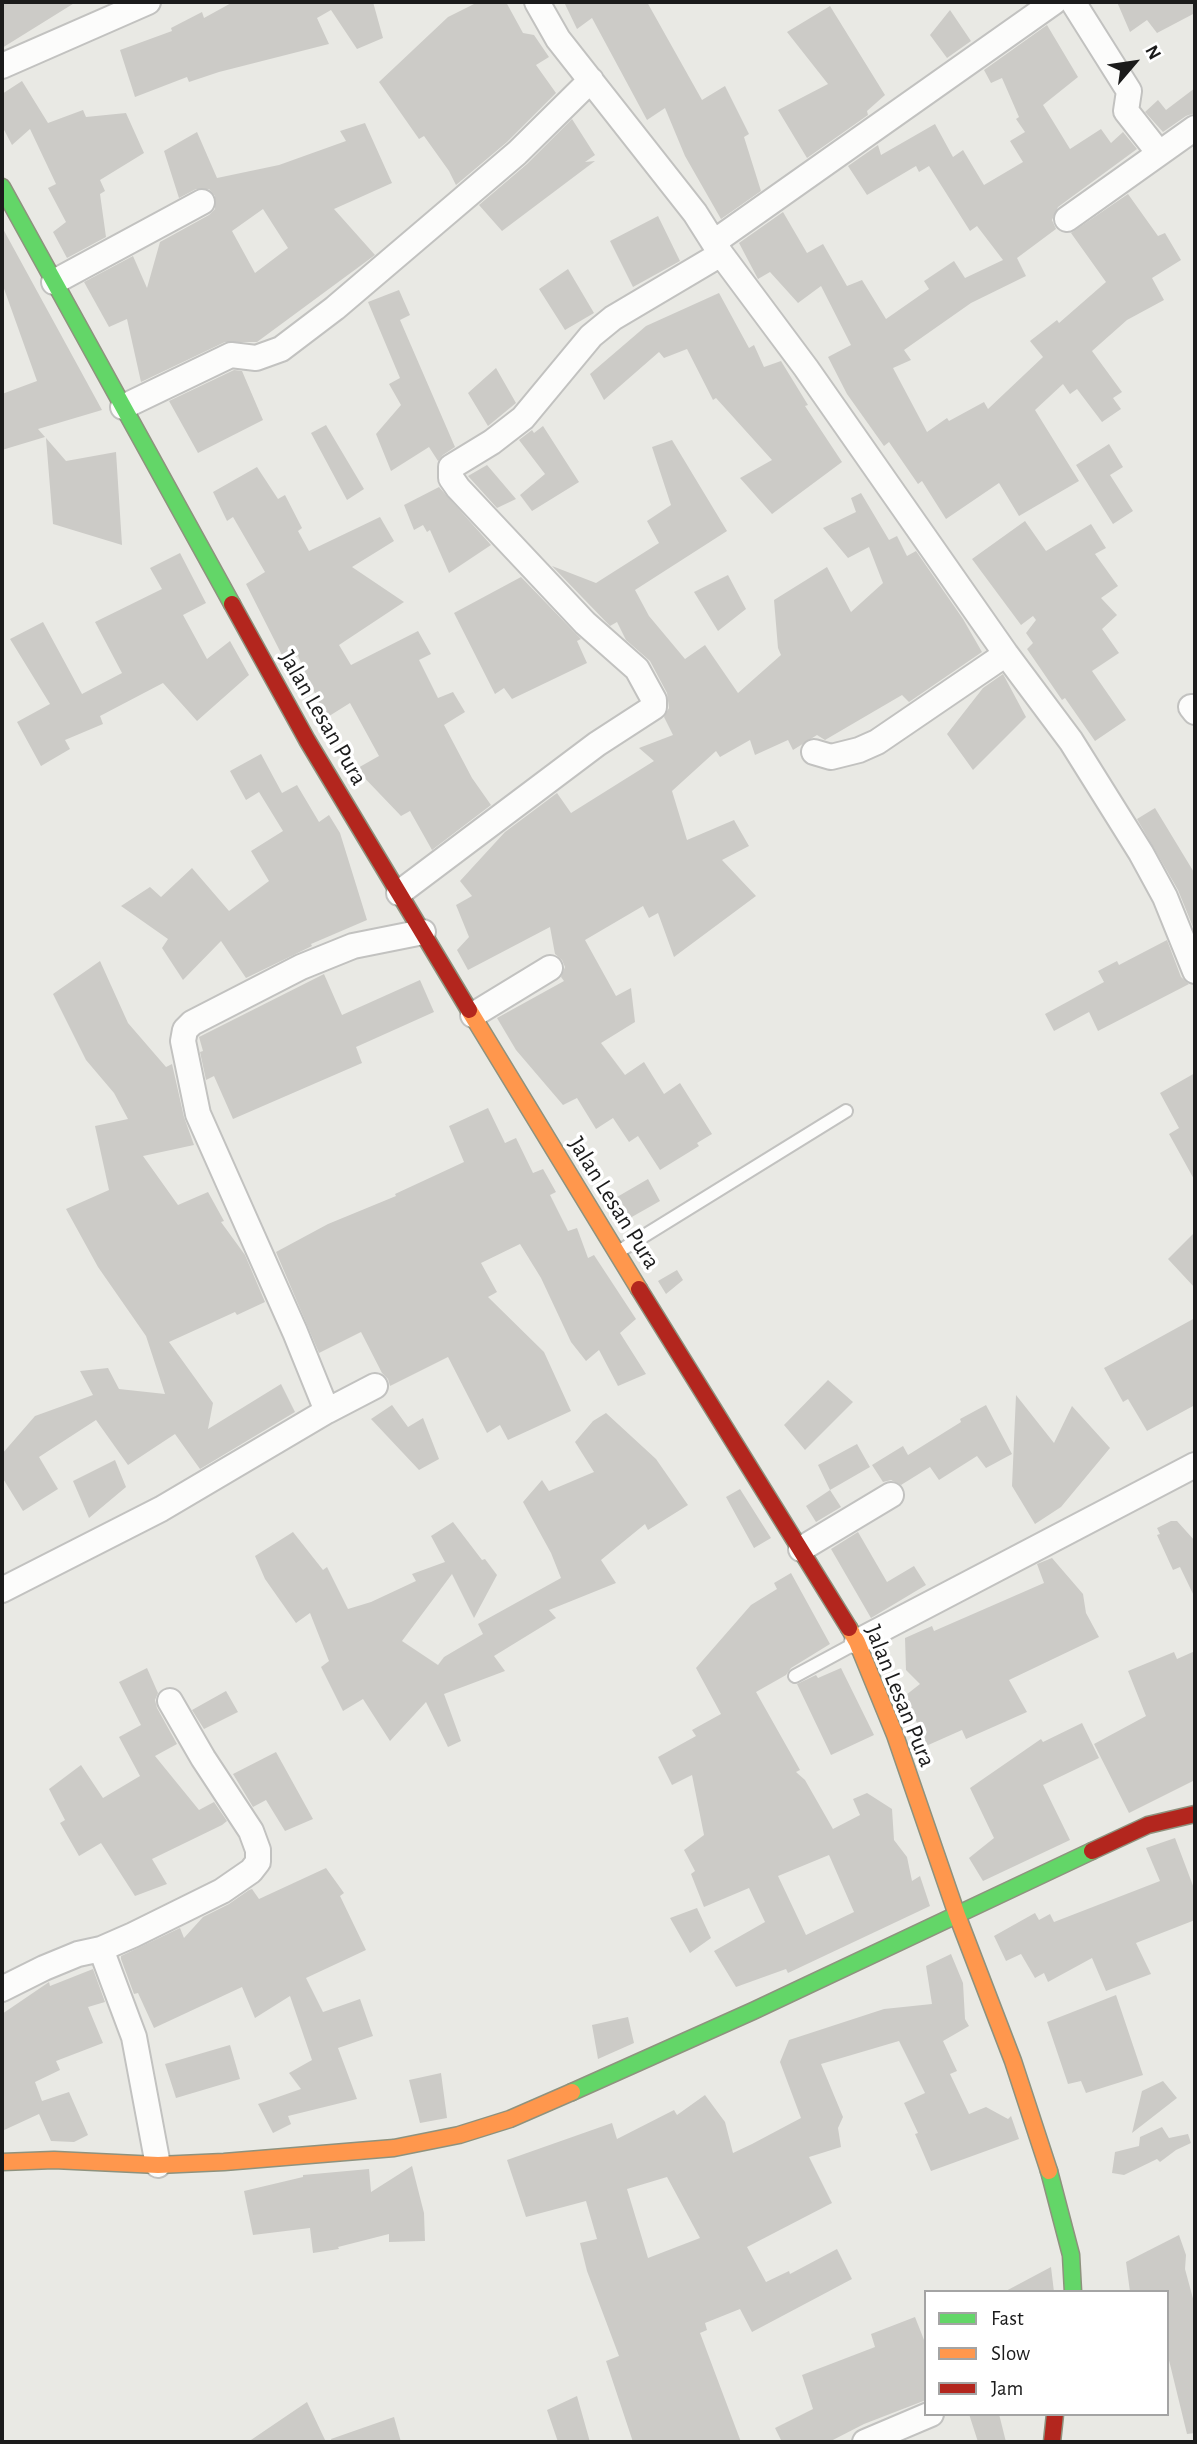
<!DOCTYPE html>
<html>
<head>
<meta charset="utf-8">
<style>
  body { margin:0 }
  #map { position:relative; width:1197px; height:2444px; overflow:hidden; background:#e9e9e4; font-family:"Alegreya Sans",sans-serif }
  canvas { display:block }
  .frame { position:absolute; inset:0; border:4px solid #1b1b1b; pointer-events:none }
  .legend { position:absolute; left:924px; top:2290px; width:245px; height:126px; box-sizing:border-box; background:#fff; border:2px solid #a4a4a4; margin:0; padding:9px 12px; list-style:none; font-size:21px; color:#1b1b1b }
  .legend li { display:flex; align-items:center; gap:14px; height:35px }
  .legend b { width:35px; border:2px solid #a4a4a4 }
  .north { position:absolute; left:1099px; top:28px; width:70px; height:70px; -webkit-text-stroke:5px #fff; paint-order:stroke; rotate:61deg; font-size:19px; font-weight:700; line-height:28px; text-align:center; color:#1b1b1b }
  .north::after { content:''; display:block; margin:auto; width:24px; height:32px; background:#1b1b1b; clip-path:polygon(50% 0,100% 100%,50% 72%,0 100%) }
</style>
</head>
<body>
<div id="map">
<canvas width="1197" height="2444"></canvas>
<div class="frame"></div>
<ul class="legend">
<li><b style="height:9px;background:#63d668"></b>Fast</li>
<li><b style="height:9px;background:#ff974d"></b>Slow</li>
<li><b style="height:9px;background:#b3261e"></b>Jam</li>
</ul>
<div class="north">N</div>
</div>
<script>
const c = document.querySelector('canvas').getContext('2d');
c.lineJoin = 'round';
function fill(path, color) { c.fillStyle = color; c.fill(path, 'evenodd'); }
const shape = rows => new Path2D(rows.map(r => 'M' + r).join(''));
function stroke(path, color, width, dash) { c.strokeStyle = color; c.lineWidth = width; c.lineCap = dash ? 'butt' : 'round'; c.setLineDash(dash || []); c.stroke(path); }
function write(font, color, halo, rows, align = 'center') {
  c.font = font + ' "Alegreya Sans",sans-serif'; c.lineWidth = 7; c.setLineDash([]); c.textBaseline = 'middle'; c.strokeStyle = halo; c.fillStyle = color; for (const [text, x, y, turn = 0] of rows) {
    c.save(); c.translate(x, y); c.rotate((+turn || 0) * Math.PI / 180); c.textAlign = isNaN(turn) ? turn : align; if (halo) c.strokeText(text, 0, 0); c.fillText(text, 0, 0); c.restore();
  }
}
fill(shape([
  [2,2,76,2,2,48],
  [233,2,373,2,383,38,357,49,331,10,317,18,329,44,219,72,189,82,187,77,135,97,120,50,172,31,171,28,202,12,204,18],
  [478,2,506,2,523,33,534,35,549,57,536,65,556,93,507,142,456,185,449,171,424,136,419,139,379,82,448,17],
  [564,2,647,2,702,100,725,86,749,134,744,137,761,191,721,219,685,156,665,108,647,120,592,18,577,29],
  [1117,2,1195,2,1195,13,1157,33,1147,20,1130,32],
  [830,6,885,95,867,111,868,115,807,158,778,110,828,84,787,32],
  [950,10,971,41,947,58,930,35],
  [1047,25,1078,77,1043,105,1070,149,1101,129,1111,143,1123,132,1137,149,1058,207,1052,220,1056,229,1017,258,1026,276,971,303,904,350,911,360,893,368,927,432,947,418,949,421,984,402,988,409,1043,357,1030,341,1057,320,1059,323,1106,282,1071,233,1128,194,1158,236,1165,233,1181,260,1152,278,1164,300,1127,320,1092,351,1122,392,1113,398,1121,409,1102,422,1077,389,1070,394,1063,384,1035,410,1079,481,1019,516,999,483,946,519,922,481,918,484,889,442,884,446,847,394,828,357,851,345,821,286,798,303,770,272,758,279,739,243,783,212,807,253,823,244,847,286,862,280,886,319,929,289,924,281,954,261,965,278,1003,260,977,226,970,231,929,166,919,172,916,166,867,195,848,166,878,145,881,155,935,124,953,157,963,150,984,185,1023,162,1010,141,1025,132,1016,119,1019,117,1002,78,991,83,984,70],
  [22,81,48,123,83,110,86,117,126,113,144,153,100,180,105,191,100,194,106,237,67,258,53,232,66,222,48,188,56,184,30,129,12,145,2,126,2,94],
  [1195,88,1195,113,1186,116,1163,132,1145,112,1158,100,1166,110],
  [572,119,595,155,585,162,595,161,502,231,479,205,527,164],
  [365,123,392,183,334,209,375,255,257,342,225,342,141,382,127,319,109,327,84,282,133,256,147,288,160,242,209,215,215,209,215,196,209,189,196,189,179,198,164,151,197,132,217,178,279,165,346,141,340,131],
  [263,209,288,248,255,273,232,231],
  [658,216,680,261,633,287,610,241],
  [2,227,102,410,38,429,45,437,2,450,2,394,37,381,2,283],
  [568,269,594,313,565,330,539,289],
  [399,290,410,315,400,320,455,447,443,455,438,461,429,447,391,471,376,434,401,405,389,384,400,378,368,302],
  [719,293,749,348,754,345,764,367,781,361,808,405,805,406,842,462,772,514,740,478,772,460,716,398,713,400,687,349,664,358,659,352,604,400,590,374,646,326],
  [496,368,516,403,488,426,468,393],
  [234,370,242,371,263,420,198,453,169,401],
  [326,425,364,489,347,500,311,433],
  [543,426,579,482,532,511,520,495,545,474,519,440,532,430,534,433],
  [46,438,66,461,116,452,122,545,53,524],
  [672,440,727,531,635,590,649,616,685,659,705,645,738,693,781,655,778,648,774,600,827,567,851,612,883,583,869,547,848,558,823,528,856,512,851,498,861,493,889,540,897,536,907,556,916,551,963,619,982,652,909,702,902,695,825,740,817,735,793,750,788,740,755,755,750,740,720,757,716,751,672,791,687,840,734,820,749,846,722,860,756,896,674,957,658,913,649,918,643,906,585,940,616,996,631,988,635,1022,601,1043,625,1075,644,1062,664,1094,680,1083,712,1134,697,1143,699,1146,660,1170,638,1136,629,1142,613,1118,596,1129,577,1098,563,1105,516,1050,497,1018,564,981,561,977,565,967,562,960,555,954,550,927,468,970,457,950,469,937,456,905,472,896,460,881,505,832,557,793,571,813,654,761,639,748,673,735,664,717,669,708,667,693,650,661,626,640,617,622,610,626,552,566,596,583,659,543,647,521,671,505,652,447],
  [1109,444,1123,467,1110,475,1133,511,1113,524,1076,465],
  [487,465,516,499,497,508,468,476],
  [257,467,278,499,285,495,302,528,298,531,309,551,380,517,394,541,352,567,404,602,339,645,351,665,418,631,431,654,419,660,438,698,453,692,465,712,444,725,472,778,491,805,432,850,410,811,401,816,356,769,379,756,350,703,326,718,298,656,286,663,246,584,265,572,233,517,227,521,213,492],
  [439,487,491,545,449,573,430,530,427,532,423,525,414,530,404,505],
  [1025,521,1046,551,1091,524,1106,548,1095,554,1118,586,1101,598,1117,615,1102,629,1119,653,1092,671,1126,720,1095,741,1065,698,1062,700,1027,649,1033,643,1026,633,1036,620,1033,616,1021,625,972,559],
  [180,553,206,603,183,615,207,659,230,641,249,675,197,721,163,683,100,716,103,724,65,740,70,749,41,766,17,722,50,704,10,639,43,622,82,694,122,673,95,622,162,589,150,568],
  [728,575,746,609,718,631,694,592],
  [521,577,581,639,577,641,587,663,512,699,504,688,495,694,454,613],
  [1003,674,1026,717,973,770,947,734,983,688],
  [261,754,282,793,297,785,319,822,329,815,340,833,367,920,311,944,312,946,246,978,221,941,183,980,162,948,168,939,121,906,150,887,161,897,192,868,229,911,269,881,251,851,283,831,259,792,246,800,230,771],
  [1155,808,1195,874,1195,932,1178,890,1137,819],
  [1167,940,1181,977,1189,984,1098,1031,1089,1012,1054,1031,1045,1014,1104,982,1098,971,1117,961,1119,965],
  [100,961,128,1023,166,1067,172,1064,184,1117,194,1145,143,1156,178,1205,208,1192,224,1221,221,1222,245,1255,265,1302,237,1315,235,1312,169,1342,213,1403,208,1429,281,1384,295,1412,200,1469,175,1434,128,1465,96,1420,39,1457,58,1489,23,1511,2,1477,2,1454,35,1416,93,1395,80,1371,108,1368,119,1389,165,1394,146,1336,98,1267,66,1209,109,1190,95,1126,128,1119,114,1093,86,1060,53,994],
  [324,974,342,1015,420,980,434,1012,356,1047,362,1063,233,1119,214,1076,206,1080,200,1052,203,1051,199,1037],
  [1195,1073,1195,1181,1169,1134,1179,1128,1160,1093],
  [488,1108,505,1143,516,1138,533,1173,543,1169,556,1192,550,1195,568,1231,577,1228,588,1258,594,1255,636,1319,620,1333,646,1374,618,1386,599,1350,586,1361,571,1342,541,1278,520,1244,481,1263,497,1292,488,1297,544,1352,571,1411,508,1440,500,1425,487,1433,448,1357,390,1386,388,1379,382,1373,361,1332,319,1353,276,1252,328,1224,396,1196,395,1194,464,1162,449,1126],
  [648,1179,660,1201,630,1218,617,1197],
  [1195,1232,1195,1288,1168,1259],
  [677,1270,683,1280,666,1294,658,1281],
  [1195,1318,1195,1405,1147,1431,1128,1399,1123,1402,1104,1368],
  [828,1380,853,1402,805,1450,784,1425],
  [1016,1395,1054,1443,1072,1406,1110,1448,1061,1507,1035,1524,1012,1486],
  [392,1405,408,1427,423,1418,439,1459,419,1470,371,1419],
  [986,1405,1012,1454,986,1468,977,1456,939,1480,930,1467,901,1485,891,1480,883,1482,872,1465,903,1446,908,1455,961,1422,960,1419],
  [606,1413,656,1459,688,1505,648,1530,645,1524,601,1560,616,1583,549,1610,556,1618,494,1656,505,1671,444,1694,461,1741,448,1747,426,1702,390,1741,363,1699,343,1711,321,1667,329,1661,310,1613,296,1623,265,1579,255,1556,293,1532,323,1570,327,1567,348,1609,371,1602,416,1581,412,1574,445,1562,431,1536,453,1522,482,1560,485,1559,497,1575,474,1618,452,1574,402,1641,438,1665,444,1657,483,1634,478,1624,561,1578,551,1553,523,1502,542,1480,549,1491,594,1472,575,1442,593,1421],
  [857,1444,870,1467,830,1490,818,1465],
  [115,1460,126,1487,89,1518,73,1481],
  [740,1489,771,1538,754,1548,726,1497],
  [830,1490,841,1507,816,1522,806,1506],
  [1171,1521,1177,1521,1195,1541,1195,1598,1180,1567,1173,1570,1157,1535,1160,1534,1157,1528],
  [858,1532,887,1582,914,1566,926,1585,871,1618,831,1549],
  [1052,1558,1083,1594,1086,1613,1099,1637,1009,1680,1027,1712,966,1739,962,1730,926,1746,906,1695,920,1684,906,1670,905,1638,932,1626,934,1631,1044,1583,1037,1564],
  [791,1573,830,1644,791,1668,786,1675,756,1692,800,1770,796,1772,805,1780,833,1829,860,1815,853,1799,867,1793,892,1809,894,1840,907,1857,912,1881,920,1876,930,1906,788,1973,786,1969,736,1987,714,1951,765,1922,749,1888,704,1907,691,1874,695,1871,684,1850,704,1835,692,1775,672,1785,658,1757,696,1736,692,1730,721,1714,696,1668,751,1605,777,1589,774,1583],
  [829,1855,854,1912,806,1935,778,1876],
  [1195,1651,1195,1780,1129,1813,1094,1744,1146,1716,1128,1671,1174,1652,1177,1659],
  [147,1668,158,1693,155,1700,157,1708,177,1744,155,1756,199,1810,214,1802,227,1821,222,1825,152,1859,167,1884,135,1896,101,1843,79,1856,60,1823,65,1820,49,1789,81,1765,103,1798,140,1776,119,1737,141,1725,119,1682],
  [841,1668,874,1735,831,1755,797,1684,816,1675,818,1678],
  [226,1691,238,1712,204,1729,192,1710],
  [1082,1723,1099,1758,1043,1785,1070,1840,983,1881,969,1858,994,1838,970,1788,1041,1739,1043,1742],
  [276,1752,313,1819,285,1831,266,1800,253,1807,233,1774],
  [1175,1838,1195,1891,1195,1920,1136,1943,1151,1974,1106,1991,1092,1958,1048,1982,1044,1973,1035,1978,1021,1954,1006,1961,994,1936,1035,1913,1039,1920,1050,1914,1054,1922,1160,1881,1146,1848],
  [326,1868,344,1893,340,1896,366,1950,306,1978,323,2012,360,1999,373,2036,338,2048,357,2099,288,2116,291,2124,273,2133,258,2104,301,2089,289,2073,312,2060,290,1996,255,2018,242,1987,154,2028,138,1993,134,1994,121,1959,121,1956,180,1928,184,1938,203,1917,229,1904,249,1890,252,1889,259,1899],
  [697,1908,711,1938,690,1953,670,1918],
  [951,1954,963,1983,965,2019,969,2026,943,2041,957,2071,950,2074,969,2114,986,2107,1008,2119,1011,2116,1019,2139,931,2171,915,2134,918,2133,904,2103,925,2093,899,2041,821,2064,843,2117,838,2128,841,2147,809,2157,832,2203,747,2247,766,2282,789,2271,790,2274,837,2249,852,2279,752,2332,740,2309,705,2323,707,2330,700,2333,741,2442,633,2442,606,2361,619,2356,587,2271,580,2243,597,2239,586,2201,526,2217,507,2160,612,2123,617,2139,674,2110,677,2115,705,2095,725,2122,733,2153,752,2144,801,2118,780,2062,789,2040,884,2009,932,2004,926,1966],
  [667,2177,700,2238,648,2258,627,2189],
  [93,1969,105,2002,88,2007,103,2043,56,2061,60,2070,35,2082,42,2101,69,2092,88,2135,74,2142,51,2141,39,2114,2,2131,2,2014,49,1982,50,1986],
  [1116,1995,1143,2075,1086,2093,1081,2081,1068,2084,1047,2022],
  [628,2017,634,2043,598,2059,592,2025],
  [230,2045,240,2079,176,2098,165,2064],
  [441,2073,447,2118,420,2123,409,2080],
  [1163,2081,1177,2098,1132,2133,1142,2091],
  [1162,2127,1169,2138,1188,2134,1191,2143,1176,2150,1160,2162,1157,2159,1124,2175,1112,2173,1115,2152,1139,2146,1140,2137],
  [412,2166,424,2213,425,2241,389,2242,389,2234,338,2247,339,2249,313,2253,310,2228,253,2235,244,2191,303,2177,303,2175,369,2169,371,2192],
  [1179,2235,1186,2255,1185,2269,1195,2306,1195,2433,1187,2434,1167,2352,1167,2292,1130,2292,1126,2262],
  [1051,2267,1054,2292,1004,2292],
  [915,2317,926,2345,926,2400,864,2424,829,2442,782,2442,775,2428,813,2409,802,2375,875,2347,871,2334],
  [577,2396,590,2442,558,2442,547,2410],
  [307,2402,326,2442,248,2442],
  [969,2414,999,2414,1006,2442,978,2442],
  [394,2417,401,2442,332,2442,331,2439]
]), '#cccbc7');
const lane = shape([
  [618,1252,846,1111],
  [795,1676,856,1643]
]);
const street = shape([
  [537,2,558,39,695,213,721,254,806,368,1006,654,1071,741,1141,853,1165,897,1195,971],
  [1073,2,1129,91,1126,111,1159,153],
  [2,66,148,2],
  [1067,219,1195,128],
  [714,242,1054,2],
  [54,282,202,202],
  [123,407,231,355,256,358,281,349,335,308,517,153,591,80],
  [1191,707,1195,712],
  [814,752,831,757,859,750,877,742,1006,654],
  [399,893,597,744,654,707,654,700,637,669,585,623,458,488,451,478,451,467,492,442,523,418,591,336,613,318,721,254],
  [473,1015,550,968],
  [375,1386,327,1411,295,1332,198,1114,183,1041,185,1030,192,1023,301,967,353,946,423,932],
  [801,1549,891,1495],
  [2,1590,161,1509,327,1411],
  [857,1642,1195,1465],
  [101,1949,134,2037,158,2165],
  [2,1989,44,1968,78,1954,101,1949,133,1935,222,1891,251,1871,258,1862,258,1850,251,1831,203,1758,170,1701],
  [865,2442,931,2414]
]);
const fast = shape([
  [2,187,232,604],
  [572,2092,753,2011,1092,1851],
  [1049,2171,1071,2255,1073,2292]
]);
const slow = shape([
  [469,1010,639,1289],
  [849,1628,857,1642,895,1735,957,1915,1013,2061,1049,2171],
  [2,2162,54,2160,158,2165,224,2162,394,2148,459,2135,510,2119,572,2092]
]);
const jam = shape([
  [232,604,307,740,469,1010],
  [639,1289,849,1628],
  [1092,1851,1148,1825,1195,1814],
  [1052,2442,1055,2414]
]);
stroke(lane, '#c2c2c0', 16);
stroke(street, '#c2c2c0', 28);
stroke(fast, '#8e927e', 19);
stroke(slow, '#8e927e', 19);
stroke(jam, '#8e927e', 19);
stroke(lane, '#fcfcfb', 12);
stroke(street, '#fcfcfb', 24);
stroke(fast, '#63d668', 16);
stroke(slow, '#ff974d', 16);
stroke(jam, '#b3261e', 16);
write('24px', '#1b1b1b', '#fff', [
  ["Jalan Lesan Pura",323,718,60],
  ["Jalan Lesan Pura",614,1203,58],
  ["Jalan Lesan Pura",900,1696,68]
]);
</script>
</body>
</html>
